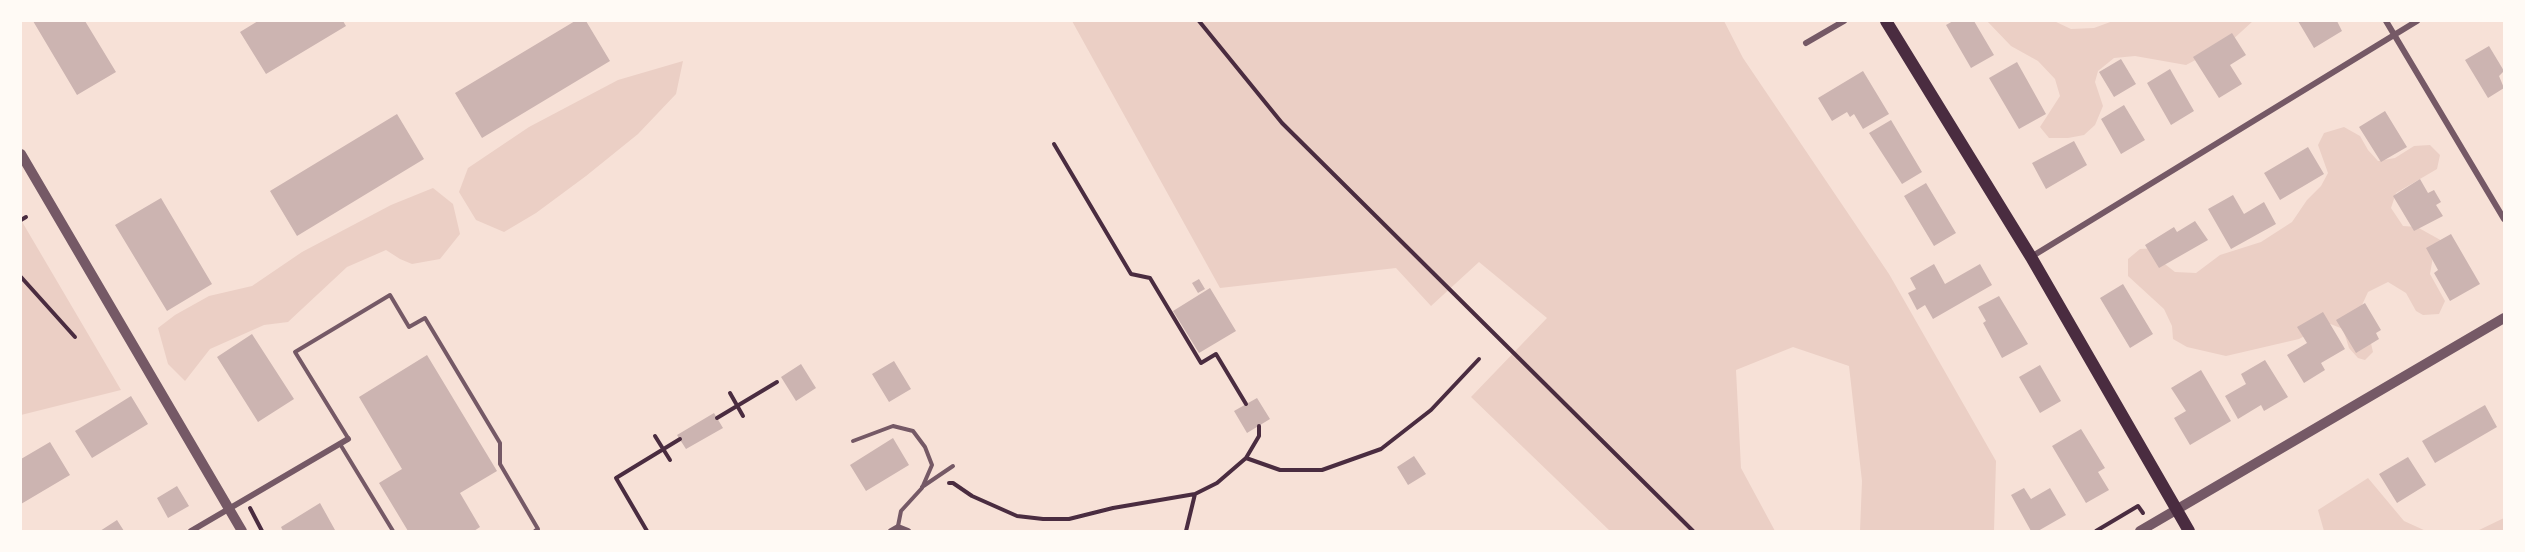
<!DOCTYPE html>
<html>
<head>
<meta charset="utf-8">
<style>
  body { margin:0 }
  #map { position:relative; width:2525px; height:552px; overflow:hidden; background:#f7e1d7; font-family:Figtree,sans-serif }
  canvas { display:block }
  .frame { position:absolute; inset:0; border:22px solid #fffaf5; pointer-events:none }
</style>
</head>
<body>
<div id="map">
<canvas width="2525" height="552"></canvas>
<div class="frame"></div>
</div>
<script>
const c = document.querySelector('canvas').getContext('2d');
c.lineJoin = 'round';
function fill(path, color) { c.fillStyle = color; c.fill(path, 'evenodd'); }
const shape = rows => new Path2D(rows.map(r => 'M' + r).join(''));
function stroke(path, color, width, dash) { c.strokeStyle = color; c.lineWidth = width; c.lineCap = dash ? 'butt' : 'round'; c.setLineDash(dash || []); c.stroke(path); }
fill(shape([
  [1072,21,1724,21,1743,58,1889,274,1996,461,1994,531,1860,531,1862,481,1849,366,1793,347,1736,370,1741,468,1775,531,1610,531,1471,397,1547,318,1479,262,1431,306,1396,268,1220,288],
  [1987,21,2054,21,2071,29,2094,28,2113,21,2253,21,2230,42,2186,65,2135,56,2114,58,2098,71,2095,82,2103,106,2095,125,2084,135,2068,138,2049,138,2040,127,2060,96,2055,79,2038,61,2011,46],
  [683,61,676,94,638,134,586,176,536,213,504,232,476,220,459,192,468,168,529,127,618,80],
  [2344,127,2360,136,2368,150,2378,161,2395,158,2414,146,2430,145,2440,155,2437,169,2396,193,2391,208,2403,226,2417,227,2444,242,2433,257,2430,274,2445,301,2439,314,2423,315,2416,311,2406,293,2388,282,2368,292,2362,305,2373,352,2365,360,2358,358,2349,348,2343,329,2328,323,2299,339,2226,356,2187,347,2173,339,2172,326,2164,309,2128,276,2128,259,2140,249,2157,248,2161,261,2175,272,2196,273,2220,255,2261,242,2292,222,2307,200,2321,186,2328,173,2318,145,2324,133],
  [433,188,453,204,460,234,440,259,412,264,400,259,386,250,347,267,288,322,264,325,210,349,185,381,168,364,158,328,175,315,209,296,252,286,302,252,391,205],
  [21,220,121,390,21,415],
  [2368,478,2404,521,2426,531,2324,531,2318,510],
  [2504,518,2504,531,2477,531]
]), '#ebcfc5');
fill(shape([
  [33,21,85,21,116,72,77,95],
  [258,21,343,21,346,26,266,74,240,32],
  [575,21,586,21,610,61,482,138,455,93],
  [1953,21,1974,21,1994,55,1971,68,1946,25],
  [2298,21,2337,21,2342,31,2314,48],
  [2232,33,2246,55,2230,65,2242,84,2219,98,2193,57],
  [2489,46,2504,71,2499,76,2504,88,2488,98,2465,60],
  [2121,59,2136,84,2114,97,2099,72],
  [2017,62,2046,114,2019,129,1989,78],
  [2170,69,2194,111,2171,125,2147,83],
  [1863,71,1889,114,1863,129,1854,114,1850,117,1847,112,1832,121,1818,98],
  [2124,105,2145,140,2121,154,2101,119],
  [2385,111,2407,147,2381,162,2359,127],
  [397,114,424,159,297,236,270,191],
  [1891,120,1922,172,1902,184,1869,133],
  [2074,141,2087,165,2046,189,2032,163],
  [2308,147,2324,174,2280,200,2264,173],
  [2420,179,2428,193,2434,190,2441,202,2436,205,2443,216,2414,231,2393,196],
  [1926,183,1956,233,1934,246,1904,196],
  [2233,195,2244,214,2264,202,2276,224,2231,249,2208,209],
  [161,198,212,284,167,311,115,225],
  [2195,221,2208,240,2159,268,2145,245,2174,227,2177,232],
  [2451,234,2480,284,2450,301,2434,273,2438,270,2426,248],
  [1934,264,1945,284,1980,264,1992,285,1933,319,1925,305,1917,310,1908,293,1916,289,1910,278],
  [1199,279,1205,289,1198,293,1192,283],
  [2123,284,2153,334,2130,348,2100,298],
  [1210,288,1236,331,1199,353,1173,311],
  [1999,296,2028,344,2002,358,1983,323,1986,321,1978,307],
  [2365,303,2381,330,2376,333,2379,339,2356,353,2336,320],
  [2323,312,2345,349,2321,363,2325,370,2304,383,2287,355,2307,343,2297,327],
  [252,334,294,399,258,422,217,357],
  [427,355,497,471,460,493,480,527,474,531,408,531,379,483,402,469,359,397],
  [2265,360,2288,397,2264,411,2261,405,2238,419,2225,396,2246,384,2241,374],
  [894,361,911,389,889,402,872,374],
  [801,364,816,388,796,401,781,377],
  [2040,365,2061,401,2040,413,2019,377],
  [2201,370,2231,421,2190,445,2174,418,2186,411,2171,388],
  [131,396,148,424,92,458,75,431],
  [1257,398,1270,419,1247,433,1234,411],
  [2485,405,2497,427,2435,463,2422,441],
  [714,413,723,428,686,449,677,435],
  [2081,429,2105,468,2098,472,2109,490,2086,503,2052,446],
  [893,438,909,465,866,491,850,465],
  [50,442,70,475,21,504,21,459],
  [1414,456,1426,474,1408,485,1397,467],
  [2408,457,2426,485,2397,503,2379,474],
  [177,486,189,506,168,518,157,498],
  [2024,488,2031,499,2050,488,2066,515,2038,531,2031,531,2011,495],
  [320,503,335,530,283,531,281,527],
  [117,520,124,531,100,531]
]), '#ccb4b1');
stroke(shape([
  [1199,21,1282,123,1693,531],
  [1054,144,1131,274,1150,278,1201,363,1216,354,1246,404],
  [21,220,26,217],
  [21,277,75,337],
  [730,393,743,416],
  [717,418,777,382],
  [655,436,670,460],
  [1246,458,1280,470,1322,470,1381,449,1431,410,1479,359],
  [949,483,953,483,972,496,1017,516,1043,519,1069,519,1113,508,1195,494],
  [250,508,262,531],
  [647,531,616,478,680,439],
  [1186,531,1195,494,1217,483,1246,458,1259,436,1259,426],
  [2096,531,2138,506,2143,513]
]), '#4a2c40', 4);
stroke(shape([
  [348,438,295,352,390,295,409,327,425,318,500,443,500,464,538,529,535,531],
  [853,441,893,426,913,431,925,447,932,465,922,488,901,511,898,526],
  [340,444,393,531],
  [922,487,953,466]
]), '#755966', 4);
stroke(shape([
  [2386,21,2504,219],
  [1806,43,1844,21],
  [2031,257,2417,21],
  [191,531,348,439],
  [891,531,898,527,908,531]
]), '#755966', 6);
stroke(shape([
  [21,154,242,531],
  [2140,531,2504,318]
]), '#755966', 10);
stroke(shape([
  [1886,21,2031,257,2189,531]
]), '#4a2c40', 12);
</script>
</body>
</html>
